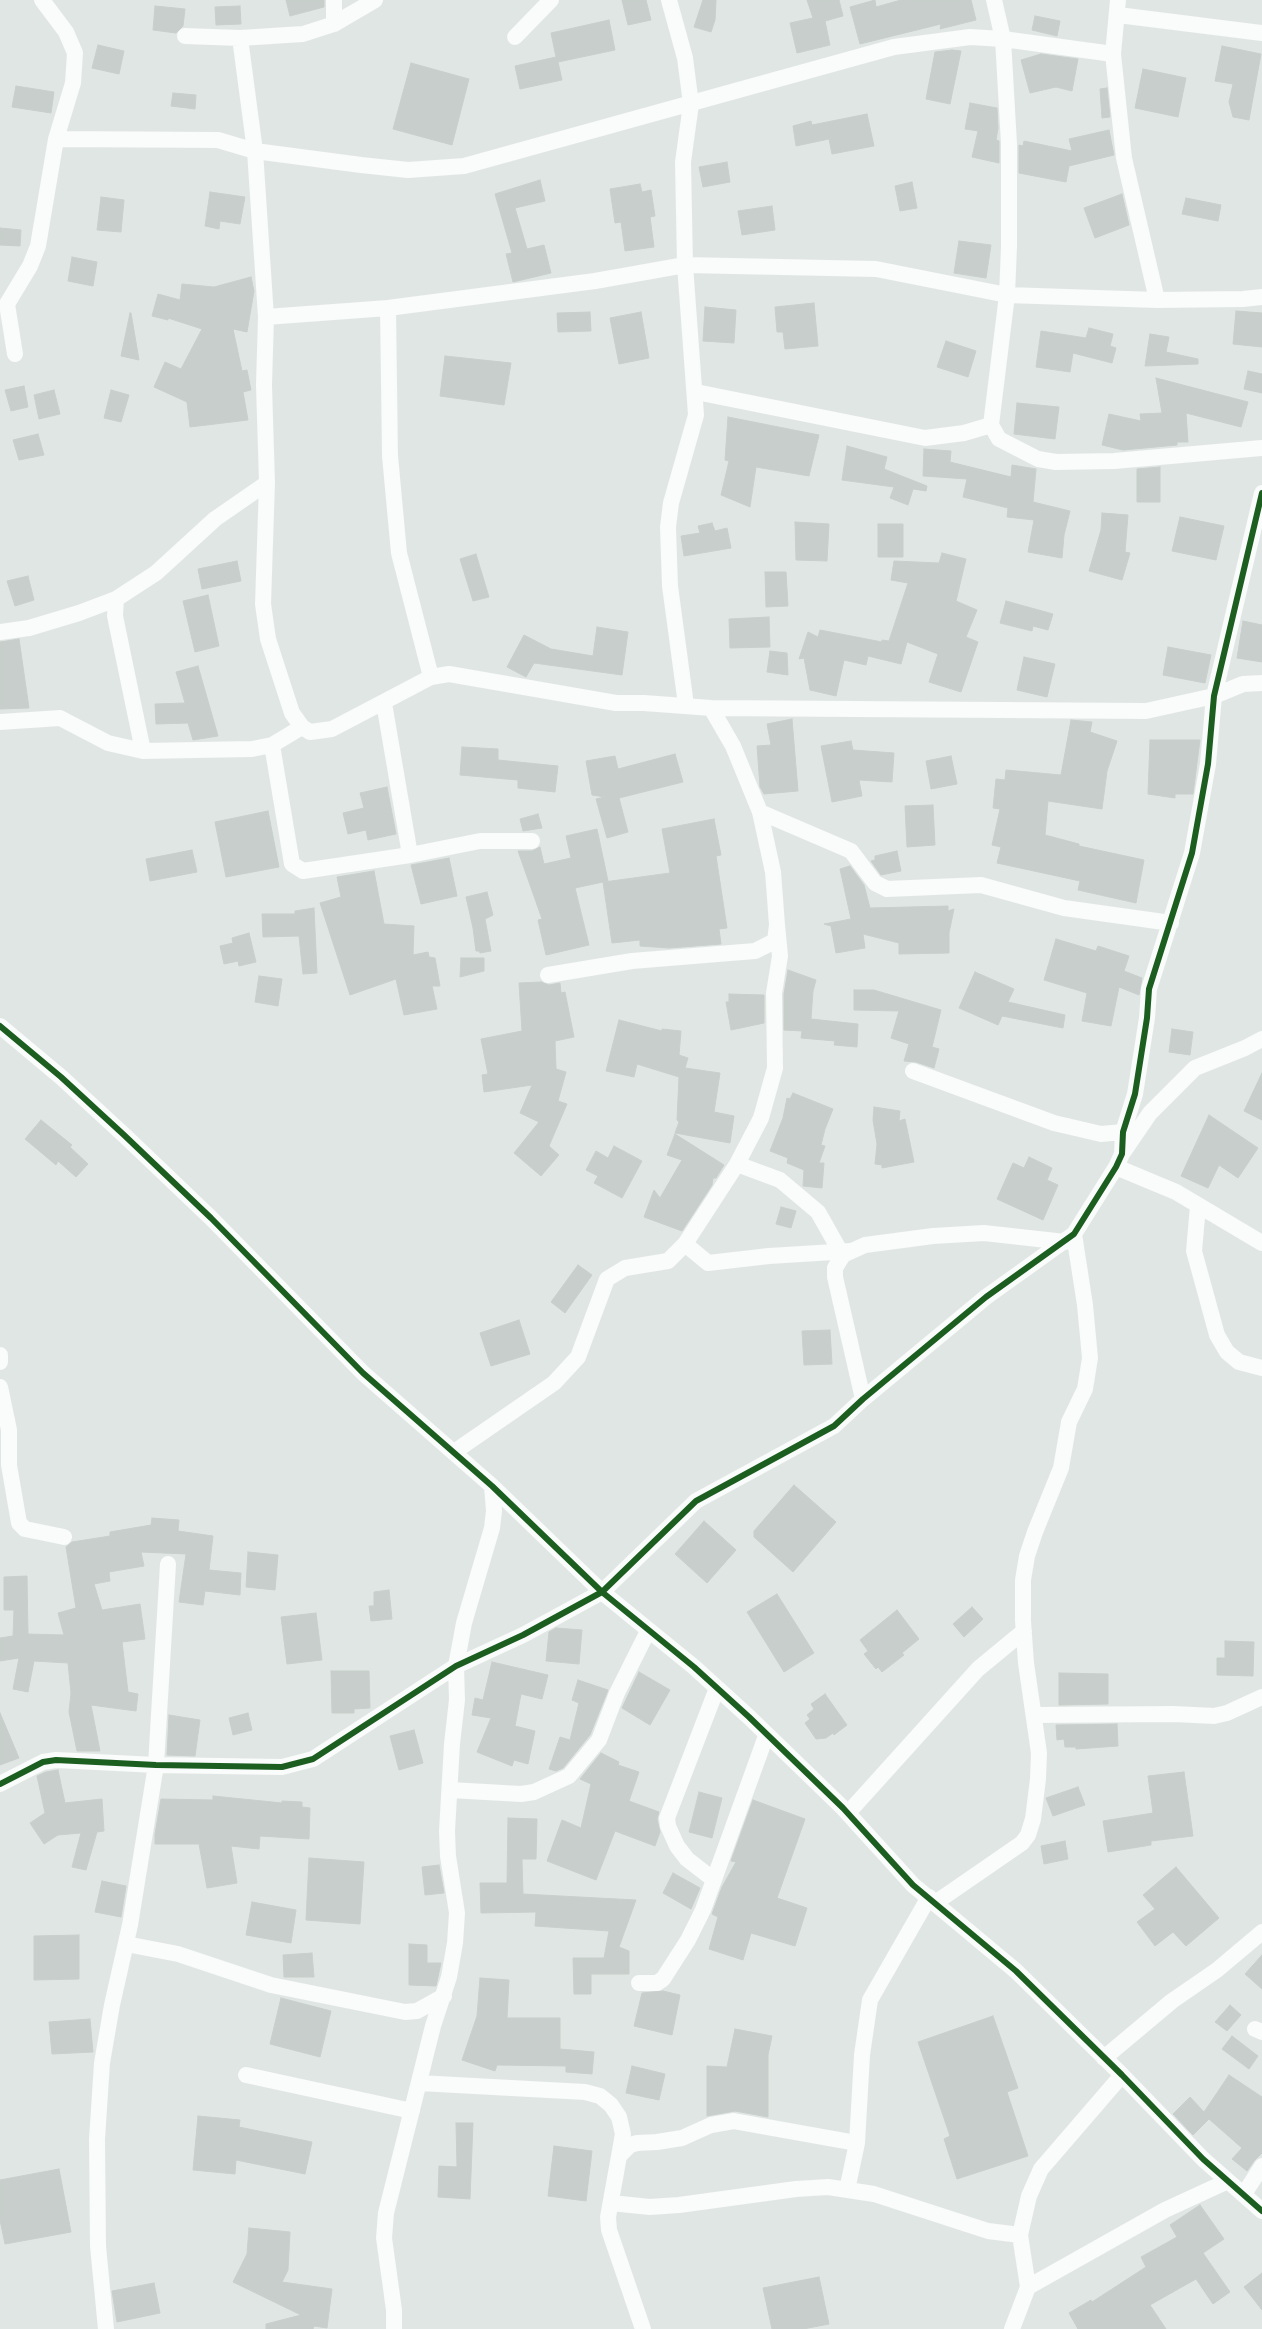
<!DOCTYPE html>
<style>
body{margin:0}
canvas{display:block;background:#e0e6e3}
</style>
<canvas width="1262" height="2329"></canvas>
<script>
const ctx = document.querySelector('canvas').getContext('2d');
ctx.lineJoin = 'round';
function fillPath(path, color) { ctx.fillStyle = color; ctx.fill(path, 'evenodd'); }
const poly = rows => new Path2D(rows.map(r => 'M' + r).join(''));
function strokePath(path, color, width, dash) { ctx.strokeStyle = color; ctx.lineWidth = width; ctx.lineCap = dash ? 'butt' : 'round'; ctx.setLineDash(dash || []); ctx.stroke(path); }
const building = poly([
 [286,0,324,0,324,7,290,16,286,0],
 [622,0,646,0,651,20,628,25,622,0],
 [703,0,716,0,715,20,711,32,694,27,703,0],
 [807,0,839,0,843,16,825,21,830,45,797,53,790,23,813,18,807,0],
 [875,0,876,7,901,0,971,0,976,20,940,29,941,24,860,44,850,7,875,0],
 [155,6,185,9,183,26,176,33,153,30,155,6],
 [240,6,241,24,216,25,215,7,240,6],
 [1035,16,1060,21,1057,36,1032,30,1035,16],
 [609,20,615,50,558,62,562,80,520,89,515,66,556,57,551,33,609,20],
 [98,45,124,51,119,74,92,68,98,45],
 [1222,46,1261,54,1249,120,1233,117,1229,102,1233,84,1215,81,1222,46],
 [952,50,961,51,950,104,926,99,935,52,952,50],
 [1041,54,1078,59,1072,91,1056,87,1030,93,1021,60,1041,54],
 [411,63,469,79,452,145,393,129,411,63],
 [1143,69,1186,78,1178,117,1135,108,1143,69],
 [16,86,54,92,51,113,12,107,16,86],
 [1107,88,1110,117,1102,118,1100,89,1107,88],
 [173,93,196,95,195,109,171,106,173,93],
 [970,103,997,108,998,128,996,140,999,141,999,163,972,157,978,131,965,129,970,103],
 [867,114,874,146,832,154,829,139,796,146,793,126,811,121,812,125,867,114],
 [1109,130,1114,155,1069,166,1066,182,1019,173,1019,145,1023,146,1024,141,1072,151,1069,139,1109,130],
 [727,162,730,182,703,187,699,167,727,162],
 [540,180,545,201,515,208,527,249,544,245,551,273,513,282,506,254,512,253,495,194,540,180],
 [912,182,917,208,900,211,895,186,912,182],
 [640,184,642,192,651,190,655,216,650,217,654,247,625,251,621,222,615,223,610,189,640,184],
 [210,192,245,197,240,224,220,221,219,229,205,226,210,192],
 [1122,194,1129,225,1095,238,1084,208,1122,194],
 [101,197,124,200,121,232,97,230,101,197],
 [1186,198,1221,205,1218,221,1182,214,1186,198],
 [772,206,775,230,742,235,738,211,772,206],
 [0,228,21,230,20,246,0,245,0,228],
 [959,241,991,245,986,278,954,273,959,241],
 [72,257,97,262,93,286,68,281,72,257],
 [251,277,254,291,247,332,233,329,242,371,247,370,251,390,243,392,248,420,190,427,187,402,154,387,165,362,181,369,202,329,168,318,168,320,152,316,158,294,180,300,182,284,214,287,251,277],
 [814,303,818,346,785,349,783,332,777,332,775,307,814,303],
 [705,307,736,310,734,343,703,341,705,307],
 [1236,311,1262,313,1262,347,1233,344,1236,311],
 [590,312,591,331,558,332,557,313,590,312],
 [641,312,649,358,619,364,610,318,641,312],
 [130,313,131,313,139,360,121,356,130,313],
 [1089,328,1113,334,1110,346,1116,348,1112,363,1073,353,1070,372,1036,367,1041,331,1086,338,1089,328],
 [1150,334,1169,337,1166,352,1198,359,1198,364,1145,366,1150,334],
 [946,341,976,351,968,377,937,367,946,341],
 [445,356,511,363,504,405,440,396,445,356],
 [1248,371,1262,374,1262,393,1244,389,1248,371],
 [1156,378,1248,402,1241,427,1186,413,1188,442,1177,442,1177,445,1123,450,1102,445,1109,414,1141,421,1140,414,1162,413,1156,378],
 [24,386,28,407,11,411,5,390,24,386],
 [54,390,60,414,39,419,34,395,54,390],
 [111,390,129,395,121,422,104,418,111,390],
 [1017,403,1059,407,1055,439,1014,434,1017,403],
 [728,417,819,435,809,476,756,467,750,507,721,495,729,461,725,460,728,417],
 [38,434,44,455,19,460,13,440,38,434],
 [847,446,887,457,884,469,927,486,926,491,913,489,908,505,890,498,894,487,842,480,847,446],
 [924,449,951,451,950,462,1011,477,1012,465,1036,469,1033,502,1070,511,1064,535,1062,558,1028,552,1034,520,1007,517,1008,508,963,497,967,479,923,476,924,449],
 [1160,467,1160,502,1137,502,1137,469,1160,467],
 [1102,513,1128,515,1125,552,1130,553,1122,580,1089,571,1101,530,1102,513],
 [1180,517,1224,526,1216,560,1172,551,1180,517],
 [795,522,829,524,827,561,796,560,795,522],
 [712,523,715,531,727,528,731,548,684,556,681,536,700,533,698,526,712,523],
 [878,524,903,524,903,557,878,557,878,524],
 [942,553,966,559,956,601,977,610,966,637,978,642,961,692,929,682,938,654,907,642,901,664,868,656,866,665,844,660,836,696,810,690,804,658,799,659,808,632,818,637,820,630,882,642,882,640,889,641,908,583,891,580,894,561,939,563,942,553],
 [476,554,489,597,473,601,460,559,476,554],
 [237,561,241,581,202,589,198,569,237,561],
 [765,572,786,572,788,606,766,607,765,572],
 [28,576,34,600,15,606,7,581,28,576],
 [208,595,219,646,195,652,183,601,208,595],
 [1006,601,1053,614,1048,630,1033,626,1032,631,1000,623,1006,601],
 [769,617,770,647,730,648,729,619,769,617],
 [1243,621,1262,625,1262,662,1237,658,1243,621],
 [597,627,628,632,622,675,534,663,526,677,507,667,524,635,551,649,593,656,597,627],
 [19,639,29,708,0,709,0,642,19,639],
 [1168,647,1211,655,1205,683,1163,675,1168,647],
 [770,651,787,653,788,675,767,672,770,651],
 [1024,657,1055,664,1047,697,1017,690,1024,657],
 [198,666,218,736,193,740,188,723,156,724,155,704,185,703,176,672,198,666],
 [792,719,798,791,764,794,760,787,757,746,771,745,767,724,792,719],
 [1071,720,1092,722,1090,732,1117,741,1107,771,1102,809,1048,801,1045,835,1079,844,1079,846,1144,860,1136,903,1078,890,1080,881,997,863,1001,847,992,845,1000,809,993,808,996,779,1005,780,1006,770,1061,775,1071,720],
 [1150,740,1200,740,1193,794,1175,794,1175,798,1148,794,1150,740],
 [851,741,853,750,894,753,892,782,859,780,862,796,832,802,821,746,851,741],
 [462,747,498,749,498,760,558,766,555,792,518,788,518,780,460,775,462,747],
 [675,754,683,782,619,798,628,832,607,838,596,799,605,797,592,795,586,761,615,756,618,769,675,754],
 [951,756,957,784,931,789,926,761,951,756],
 [387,787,396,834,368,840,366,830,348,834,343,813,364,808,360,793,387,787],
 [933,805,935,845,907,847,905,806,933,805],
 [268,811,279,867,226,877,215,822,268,811],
 [538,814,542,828,523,831,520,819,538,814],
 [714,819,721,855,716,856,727,928,719,929,721,944,669,948,640,946,640,940,612,943,603,882,575,888,589,945,546,955,538,920,542,919,518,851,532,851,540,847,544,864,571,858,566,836,597,829,608,881,604,882,670,873,662,829,714,819],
 [192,850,197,872,150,881,146,859,192,850],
 [897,851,901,871,881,875,871,861,875,860,875,856,897,851],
 [449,858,457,896,421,904,411,865,449,858],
 [850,866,864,885,870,908,948,906,948,911,954,909,949,933,949,953,899,954,899,943,863,934,865,948,836,953,831,926,824,924,851,919,840,869,850,866],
 [374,871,384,924,414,926,413,955,428,952,429,957,435,958,440,986,432,986,437,1009,404,1015,396,979,350,995,320,903,341,897,337,877,374,871],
 [487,892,493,915,485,919,491,951,480,953,479,951,476,951,473,928,466,897,487,892],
 [314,908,317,973,303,974,299,936,263,937,262,914,295,914,295,911,314,908],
 [249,933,256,962,239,966,238,961,224,964,220,946,233,943,232,938,249,933],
 [1056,939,1096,951,1098,946,1129,956,1124,971,1142,978,1139,995,1119,987,1111,1026,1082,1021,1087,993,1044,980,1056,939],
 [461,958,484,958,484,971,460,977,461,958],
 [788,970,816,980,813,991,811,1019,858,1024,857,1047,834,1045,835,1041,801,1038,802,1031,784,1030,784,994,788,970],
 [975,972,1014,989,1008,1002,1065,1015,1063,1028,1002,1016,998,1025,959,1008,975,972],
 [259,976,282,979,278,1006,255,1002,259,976],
 [541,982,549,985,560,983,561,993,565,992,574,1037,555,1041,556,1069,566,1072,558,1101,567,1104,549,1146,559,1155,541,1176,514,1153,539,1122,520,1113,532,1085,484,1092,482,1075,488,1074,481,1039,522,1031,519,983,541,982],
 [854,990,874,990,941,1010,932,1047,939,1049,934,1068,916,1062,904,1061,909,1044,891,1038,899,1011,854,1010,854,990],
 [729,994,764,995,764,1023,731,1030,726,1002,729,1002,729,994],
 [619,1020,662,1031,662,1029,681,1031,679,1055,688,1058,685,1068,720,1073,714,1112,734,1116,730,1143,675,1133,679,1122,677,1120,679,1077,637,1064,634,1077,606,1071,619,1020],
 [1172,1029,1193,1032,1190,1055,1169,1052,1172,1029],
 [1262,1073,1262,1120,1244,1111,1262,1073],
 [793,1093,833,1109,825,1129,821,1145,825,1146,819,1163,824,1163,822,1188,803,1186,804,1170,787,1163,788,1158,770,1151,783,1118,787,1098,790,1099,793,1093],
 [874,1107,900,1111,899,1121,905,1119,914,1162,882,1168,882,1165,875,1164,877,1144,873,1120,874,1107],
 [1209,1115,1258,1148,1238,1178,1219,1165,1208,1188,1181,1176,1209,1115],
 [41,1120,72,1145,70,1147,88,1164,76,1177,58,1161,56,1165,25,1139,41,1120],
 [675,1134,724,1165,716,1178,713,1178,712,1185,682,1231,644,1217,654,1190,660,1198,682,1160,667,1155,675,1134],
 [614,1146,642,1161,622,1198,594,1183,598,1176,586,1170,596,1151,608,1158,614,1146],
 [1029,1157,1052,1168,1047,1180,1058,1185,1043,1220,997,1199,1013,1163,1024,1168,1029,1157],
 [781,1207,796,1211,791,1228,776,1224,781,1207],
 [578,1265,592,1275,565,1313,551,1302,578,1265],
 [519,1320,530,1354,491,1366,480,1333,519,1320],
 [830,1330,832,1364,804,1365,802,1331,830,1330],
 [794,1485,836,1522,793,1572,754,1537,754,1531,794,1485],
 [152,1518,179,1520,178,1531,213,1536,209,1570,241,1573,240,1595,205,1591,203,1605,179,1602,186,1554,141,1552,144,1566,109,1572,110,1581,94,1584,102,1610,140,1604,145,1639,122,1642,128,1692,138,1694,136,1711,91,1705,100,1751,77,1751,69,1712,71,1693,68,1663,34,1661,28,1692,13,1689,19,1658,0,1661,0,1638,13,1636,14,1610,4,1610,4,1577,27,1576,28,1634,64,1635,58,1613,76,1608,66,1547,72,1542,110,1536,110,1532,151,1525,152,1518],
 [704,1521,736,1550,707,1583,675,1554,704,1521],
 [248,1552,278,1555,275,1590,246,1587,248,1552],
 [389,1590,392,1619,371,1621,369,1606,374,1606,374,1592,389,1590],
 [777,1594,814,1653,784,1672,747,1612,777,1594],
 [972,1607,983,1619,964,1637,953,1624,972,1607],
 [897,1610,919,1639,902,1653,904,1655,882,1672,878,1667,876,1669,864,1654,868,1651,860,1640,897,1610],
 [316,1613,322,1660,287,1664,281,1617,316,1613],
 [556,1628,582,1630,579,1664,546,1661,549,1632,556,1628],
 [1225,1641,1254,1642,1253,1676,1217,1675,1217,1658,1225,1658,1225,1641],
 [492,1662,548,1675,542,1699,521,1694,515,1726,535,1731,528,1764,514,1760,512,1766,477,1752,491,1718,472,1715,475,1698,483,1700,492,1662],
 [331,1671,369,1671,370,1708,354,1709,354,1713,332,1713,331,1671],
 [639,1672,670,1690,650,1725,622,1708,639,1672],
 [1059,1673,1108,1674,1108,1704,1059,1705,1059,1673],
 [578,1680,608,1690,590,1735,563,1768,556,1771,549,1769,560,1737,570,1740,579,1703,572,1700,578,1680],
 [825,1694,847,1725,834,1735,833,1733,826,1738,816,1739,805,1723,810,1719,807,1715,814,1709,811,1704,825,1694],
 [0,1713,19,1758,0,1765,0,1713],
 [248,1713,252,1730,233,1735,229,1718,248,1713],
 [169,1715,200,1720,195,1756,167,1755,169,1715],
 [1117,1724,1118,1746,1076,1749,1076,1747,1065,1747,1064,1739,1057,1740,1056,1725,1117,1724],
 [414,1730,423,1763,399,1770,390,1736,414,1730],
 [601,1753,619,1762,618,1765,639,1772,629,1801,659,1812,657,1819,660,1832,655,1846,615,1831,596,1880,547,1861,562,1820,581,1828,591,1784,580,1779,601,1753],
 [58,1770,65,1803,102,1799,104,1831,97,1832,86,1870,72,1867,81,1833,58,1835,44,1844,30,1823,45,1813,37,1776,46,1772,58,1770],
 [1184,1772,1193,1836,1151,1841,1151,1845,1108,1852,1103,1821,1153,1813,1148,1776,1184,1772],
 [1078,1787,1085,1805,1053,1816,1046,1798,1078,1787],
 [699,1792,722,1798,712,1838,689,1832,699,1792],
 [213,1796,282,1803,282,1801,302,1802,302,1807,310,1808,309,1839,260,1836,259,1849,231,1846,237,1883,207,1888,199,1844,155,1844,155,1834,161,1799,213,1800,213,1796],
 [753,1800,805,1819,777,1898,807,1908,795,1946,751,1933,743,1960,709,1949,718,1917,712,1914,722,1887,736,1862,731,1861,753,1800],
 [508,1818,537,1819,536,1859,522,1859,523,1894,636,1900,619,1947,629,1951,629,1974,591,1974,591,1994,574,1994,573,1958,604,1958,609,1931,535,1926,536,1912,481,1913,480,1883,507,1883,508,1818],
 [1065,1841,1068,1859,1044,1864,1041,1846,1065,1841],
 [309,1858,364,1862,360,1924,306,1920,309,1858],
 [439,1865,444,1893,425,1895,422,1867,439,1865],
 [1176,1867,1219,1918,1186,1946,1173,1932,1155,1946,1137,1922,1155,1909,1143,1895,1176,1867],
 [673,1873,700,1888,691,1909,663,1893,673,1873],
 [102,1881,126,1886,121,1917,95,1912,102,1881],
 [252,1902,296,1910,291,1943,246,1935,252,1902],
 [79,1935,79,1979,34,1980,34,1936,79,1935],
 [409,1944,427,1945,427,1963,441,1963,436,1986,409,1985,409,1944],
 [312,1953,314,1977,284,1977,283,1955,312,1953],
 [1262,1955,1262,1989,1245,1974,1262,1955],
 [480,1978,509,1980,507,2018,560,2018,560,2049,594,2052,592,2074,566,2072,566,2066,497,2065,495,2071,462,2060,477,2016,480,1978],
 [663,1991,680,1995,672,2035,634,2026,642,1993,663,1991],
 [281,1998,331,2011,320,2057,270,2044,281,1998],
 [1230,2005,1241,2015,1227,2031,1215,2022,1230,2005],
 [993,2016,1018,2088,1007,2092,1028,2156,957,2179,944,2139,950,2136,918,2042,993,2016],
 [90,2019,93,2052,52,2054,49,2022,90,2019],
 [735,2029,772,2036,768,2055,768,2117,735,2111,707,2116,707,2066,727,2067,735,2029],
 [1232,2036,1258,2056,1249,2069,1222,2049,1232,2036],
 [632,2066,665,2074,659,2100,626,2093,632,2066],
 [1229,2075,1262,2097,1262,2153,1254,2161,1247,2171,1232,2159,1242,2148,1209,2119,1193,2135,1173,2114,1190,2097,1204,2112,1229,2075],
 [198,2116,240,2120,239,2127,312,2142,305,2174,236,2160,235,2174,193,2170,198,2116],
 [456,2123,473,2123,470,2199,438,2197,439,2166,457,2167,456,2123],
 [554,2146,592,2151,586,2201,548,2196,554,2146],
 [59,2169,71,2232,5,2244,0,2220,0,2180,59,2169],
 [1200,2205,1224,2239,1203,2253,1230,2292,1213,2304,1196,2279,1150,2305,1166,2329,1078,2329,1069,2313,1091,2300,1092,2302,1146,2267,1141,2257,1177,2237,1170,2225,1200,2205],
 [249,2228,290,2232,288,2270,282,2282,332,2289,327,2328,314,2326,313,2329,266,2329,266,2324,301,2315,233,2282,247,2254,249,2228],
 [1262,2273,1262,2310,1244,2287,1262,2273],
 [819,2277,829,2324,803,2329,772,2329,763,2288,819,2277],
 [154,2283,160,2313,117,2322,112,2291,154,2283]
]);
fillPath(building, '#c7cecb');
strokePath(building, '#c8cfcc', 1);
strokePath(poly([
 [669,0,685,58,691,104,683,162,685,265,696,415,671,503,668,527,670,586,686,705],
 [994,0,1003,39,1009,144,1009,247,1007,295,991,425,999,439,1038,459,1056,462,1114,461,1262,448],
 [1118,0,1113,54,1124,158,1157,300],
 [1118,15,1262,33],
 [334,24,334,0],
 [185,36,240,38,303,34,334,24,375,0],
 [515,37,551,0],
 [240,38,255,151,266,317,264,385,267,483,263,604,268,639,292,713,302,727,310,732,332,729,431,677,449,674,616,703,644,703,711,708,1146,711,1214,696,1243,684,1262,683],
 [56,139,218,140,255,151,361,165,408,170,464,166,894,47,970,37,1003,39,1113,54],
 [388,308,390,456,399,553,431,677],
 [266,317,388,308,595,281,685,265,876,269,1007,295,1157,300,1243,299,1262,297],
 [15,354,7,304,30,266,38,246,56,139,73,83,75,53,66,32,42,0],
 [696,392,925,438,964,433,991,425],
 [0,632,29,628,79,613,116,599],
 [384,703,410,855],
 [0,722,60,718,108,743,143,751,252,749,272,745,302,727],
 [272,745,292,864,303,871,410,855,480,841,532,841],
 [143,751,115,616,116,599,156,573,215,519,267,483],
 [760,812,851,851,875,883,887,889,981,885,1064,908,1171,923],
 [548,975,632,961,755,951,775,941,777,925,773,872,760,812,733,746,711,708],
 [0,1026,61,1077,124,1135,211,1218,363,1373,492,1486,602,1592,694,1667,749,1717,843,1808,913,1885,1016,1971,1122,2075,1203,2159,1262,2211],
 [913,1071,1054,1123,1101,1134,1123,1132],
 [1122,1154,1150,1113,1195,1068,1245,1048,1262,1039],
 [737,1164,780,1180,818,1212,840,1251],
 [1116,1167,1176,1192,1262,1243],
 [1198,1206,1194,1251,1217,1335,1227,1352,1239,1362,1262,1368],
 [685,1244,708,1263,769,1256,850,1251],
 [0,1355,0,1362],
 [0,1387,9,1430,9,1465,19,1523,25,1529,64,1537],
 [863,1399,835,1277,835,1268,843,1255,865,1245,933,1236,984,1233,1065,1242],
 [454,1452,554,1383,578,1357,607,1279,625,1268,668,1261,685,1244,737,1164,761,1118,775,1068,774,993,780,956,777,925],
 [1035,1715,1174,1714,1214,1716,1227,1713,1262,1697],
 [0,1784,43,1762,56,1760,156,1765,282,1767,313,1759,456,1666,523,1635,602,1592,696,1501,834,1426,863,1399,986,1297,1074,1234,1116,1167,1122,1154,1123,1132,1135,1094,1147,1018,1149,989,1192,853,1208,764,1214,696,1262,493],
 [450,1790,521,1794,534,1792,569,1776,599,1740,617,1693,648,1631],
 [848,1813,978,1669,1024,1631],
 [714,1880,687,1859,677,1846,668,1826,667,1818,717,1688],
 [935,1903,1022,1843,1028,1835,1033,1819,1038,1779,1039,1753,1026,1663,1023,1621,1023,1580,1027,1556,1035,1532,1061,1468,1069,1422,1085,1389,1090,1358,1085,1305,1074,1234],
 [126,1944,178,1954,271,1985,405,2012,417,2011,444,1996],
 [639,1983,657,1983,663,1979,688,1940,703,1910,766,1736],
 [1255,2029,1262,2032],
 [1104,2058,1172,2001,1217,1970,1262,1932],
 [246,2075,412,2111],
 [419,2083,585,2092,600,2096,611,2105,619,2117,623,2134,608,2217,609,2230,643,2329],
 [620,2155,630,2145,637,2143,657,2142,682,2138,711,2125,734,2121,857,2143],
 [847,2190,857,2143,862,2055,870,2000,929,1897],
 [1244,2194,1262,2166],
 [611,2203,650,2207,679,2205,796,2189,828,2187,874,2194,988,2231,1020,2235],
 [1028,2287,1165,2210,1228,2181],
 [106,2329,98,2246,97,2139,102,2063,112,2005,130,1925,156,1765,168,1564],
 [394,2329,394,2310,384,2238,386,2213,433,2026,449,1977,455,1943,457,1913,448,1856,447,1831,452,1744,457,1700,456,1666,464,1623,492,1528,494,1511,492,1486],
 [1012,2329,1028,2287,1020,2235,1029,2196,1041,2169,1122,2075]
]), '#fafbfb', 16);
strokePath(poly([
 [0,1026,61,1077,124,1135,211,1218,363,1373,492,1486,602,1592,694,1667,749,1717,843,1808,913,1885,1016,1971,1122,2075,1203,2159,1262,2211],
 [0,1784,43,1762,56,1760,156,1765,282,1767,313,1759,456,1666,523,1635,602,1592,696,1501,834,1426,863,1399,986,1297,1074,1234,1116,1167,1122,1154,1123,1132,1135,1094,1147,1018,1149,989,1192,853,1208,764,1214,696,1262,493]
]), '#1b5e20', 6);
</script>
